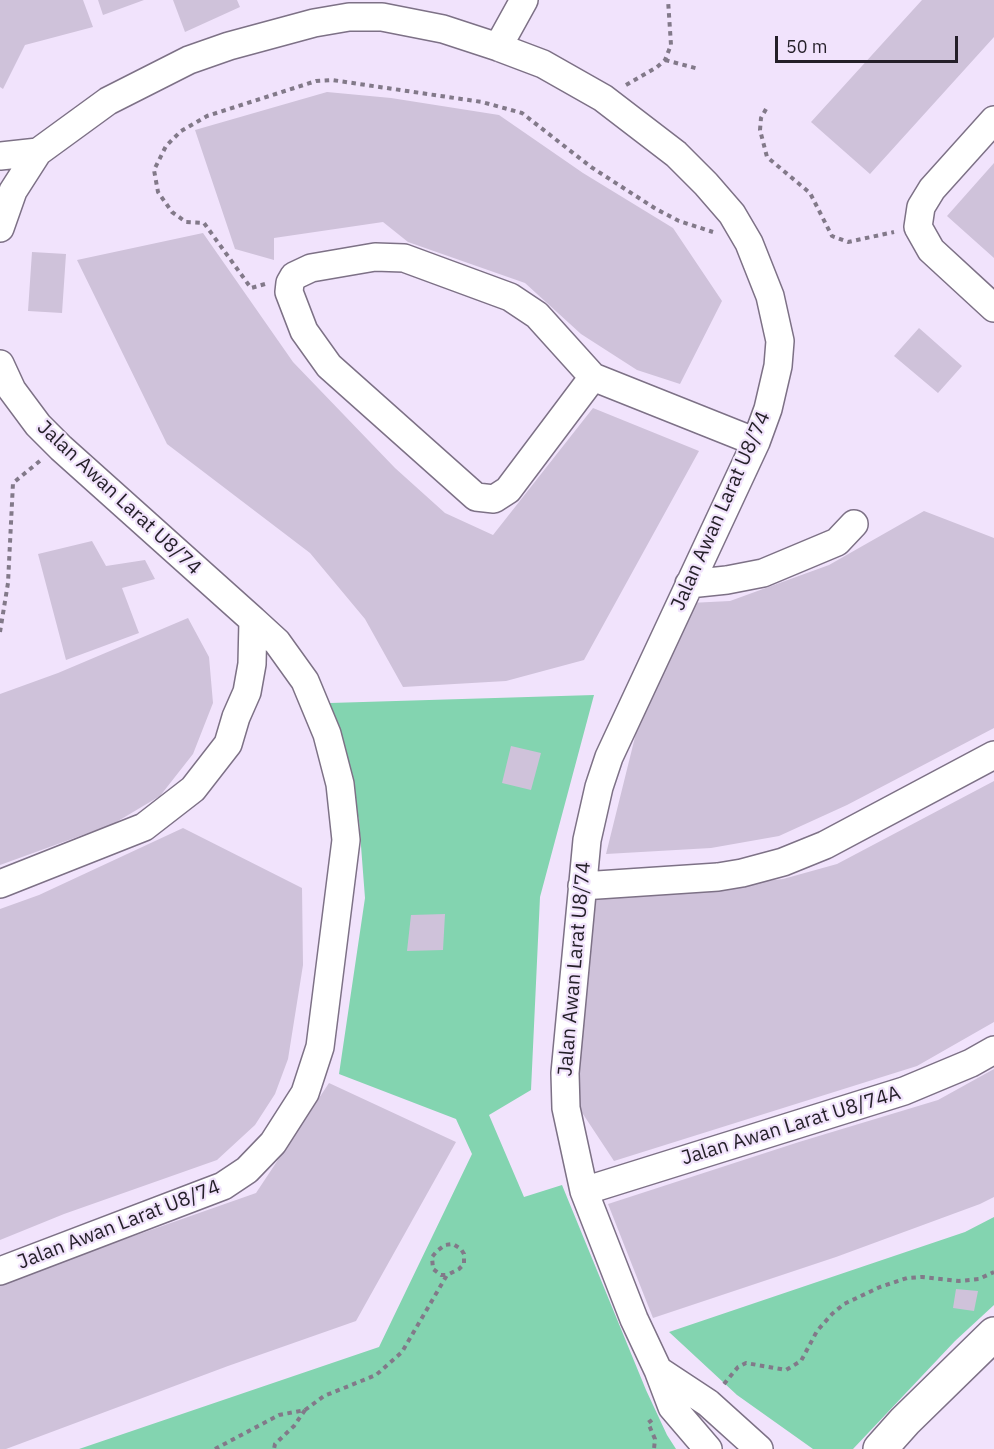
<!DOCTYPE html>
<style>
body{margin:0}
#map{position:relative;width:994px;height:1449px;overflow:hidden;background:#f1e3fc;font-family:"IBM Plex Sans",sans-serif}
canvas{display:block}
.scale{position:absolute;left:775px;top:36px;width:183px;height:27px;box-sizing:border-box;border:3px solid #241f28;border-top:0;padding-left:8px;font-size:18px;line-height:21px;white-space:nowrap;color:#241f28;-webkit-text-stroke:4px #f1e3fc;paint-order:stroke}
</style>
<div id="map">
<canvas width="994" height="1449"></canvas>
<div class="scale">50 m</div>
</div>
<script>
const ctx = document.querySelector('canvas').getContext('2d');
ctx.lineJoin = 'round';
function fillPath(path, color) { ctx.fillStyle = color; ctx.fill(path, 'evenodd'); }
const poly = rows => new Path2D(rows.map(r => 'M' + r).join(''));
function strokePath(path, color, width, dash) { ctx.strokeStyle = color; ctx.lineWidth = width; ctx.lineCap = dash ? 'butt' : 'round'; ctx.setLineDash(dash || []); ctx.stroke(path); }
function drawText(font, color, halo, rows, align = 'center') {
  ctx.font = font + ' "IBM Plex Sans",sans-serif'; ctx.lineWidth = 4.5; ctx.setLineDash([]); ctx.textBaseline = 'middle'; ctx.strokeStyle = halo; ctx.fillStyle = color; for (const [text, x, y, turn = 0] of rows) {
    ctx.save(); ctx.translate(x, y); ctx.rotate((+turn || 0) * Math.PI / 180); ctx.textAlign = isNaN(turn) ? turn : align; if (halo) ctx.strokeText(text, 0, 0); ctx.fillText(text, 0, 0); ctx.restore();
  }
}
fillPath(poly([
 [594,695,540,897,531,1090,489,1115,524,1197,562,1185,646,1390,667,1435,676,1449,79,1449,379,1347,472,1154,456,1119,339,1074,365,898,359,820,330,703],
 [994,1217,994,1305,955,1341,853,1449,813,1449,737,1395,669,1332,965,1232]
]), '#83d4b0');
fillPath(poly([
 [0,0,83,0,93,27,25,45,3,89,0,87],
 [98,0,144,0,103,15],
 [173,0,237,0,240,7,185,32],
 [922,0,994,0,994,37,870,174,811,122],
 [327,92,391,98,499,115,583,173,673,228,722,301,680,384,637,370,581,334,525,283,408,242,383,222,274,238,274,260,235,249,195,130],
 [994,163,994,258,947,216],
 [203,233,293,362,395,468,445,513,493,535,593,408,699,451,584,660,506,681,403,687,365,619,310,553,167,444,77,260],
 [32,252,66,254,62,313,28,311],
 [919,328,962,366,938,393,894,356],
 [924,511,994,538,994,728,847,805,779,836,711,848,606,854,636,733,690,603,730,601,829,565],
 [92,541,106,566,145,560,155,579,122,588,139,633,66,660,38,554],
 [188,618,209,657,213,703,193,754,160,796,113,824,0,865,0,694,58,673],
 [511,746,541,753,531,790,502,783],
 [994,781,994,1022,917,1066,614,1161,577,1105,575,1048,591,900,783,879,837,864],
 [183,828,302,888,303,965,288,1059,275,1094,255,1125,217,1160,64,1214,0,1240,0,909,39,895],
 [445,914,443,950,407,951,411,915],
 [994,1069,994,1197,980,1204,836,1257,653,1318,608,1204,799,1142,938,1100],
 [329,1083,456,1142,356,1321,228,1366,6,1449,0,1449,0,1283,256,1193],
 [956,1289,978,1291,974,1311,953,1308]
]), '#cfc2da');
const street = poly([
 [498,47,524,0],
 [994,120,932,189,921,207,918,227,931,250,994,308],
 [0,156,38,152],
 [0,228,13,191,38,152,108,101,189,60,229,46,314,23,349,17,382,17,443,29,498,47,543,64,603,98,676,154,706,184,732,214,749,243,770,296,780,341,778,366,768,409,756,442,609,757,599,787,587,840,565,1073,566,1108,584,1191,634,1319,658,1370,672,1407,708,1449],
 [0,364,12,390,38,425,61,448,253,620],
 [593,377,508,490,494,499,476,497,329,366,304,331,289,292,290,283,294,276,311,268,375,257,404,258,510,297,537,315,593,377,756,442],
 [689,584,727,580,763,573,837,542,854,524],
 [0,884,144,827,193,789,228,744,236,717,247,692,252,664,253,620,277,642,305,681,327,734,340,784,346,840,320,1047,305,1093,273,1143,247,1170,223,1186,0,1271],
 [582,886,718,877,742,873,783,862,825,845,994,755],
 [584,1191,904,1091,971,1063,994,1050],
 [658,1370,708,1403,759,1449]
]);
const secondary = poly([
 [880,1449,905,1421,994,1334]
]);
strokePath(street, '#7d7186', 30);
strokePath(secondary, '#7d7186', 36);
strokePath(poly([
 [665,60,699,69],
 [626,85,657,67,665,60,671,45,668,0],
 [766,109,761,118,760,130,767,157,810,193,832,236,848,242,894,232],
 [265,284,251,288,204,223,186,222,172,212,158,192,154,170,166,146,181,131,207,116,316,81,332,80,482,102,522,113,591,167,656,209,679,221,713,232],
 [0,632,8,583,13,483,41,460],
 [724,1384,738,1367,746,1363,786,1370,801,1361,817,1331,832,1314,844,1304,880,1287,907,1278,922,1277,959,1281,979,1279,994,1272],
 [305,1410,324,1396,376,1375,402,1352,447,1275,459,1269,464,1264,464,1254,461,1249,453,1244,445,1245,437,1251,432,1257,433,1269,441,1275,447,1275],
 [652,1420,648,1423,655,1439,654,1449],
 [215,1449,279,1415,305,1410,294,1426,275,1444,274,1449]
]), '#827989', 4, [4.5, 4.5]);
strokePath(street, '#fff', 27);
strokePath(secondary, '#fff', 33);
drawText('20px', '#241f28', '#f1e3fc', [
 ["Jalan Awan Larat U8/74",119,498,43],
 ["Jalan Awan Larat U8/74",721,511,-66],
 ["Jalan Awan Larat U8/74",575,969,-85],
 ["Jalan Awan Larat U8/74A",791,1126,-17],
 ["Jalan Awan Larat U8/74",119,1225,-21]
]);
</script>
